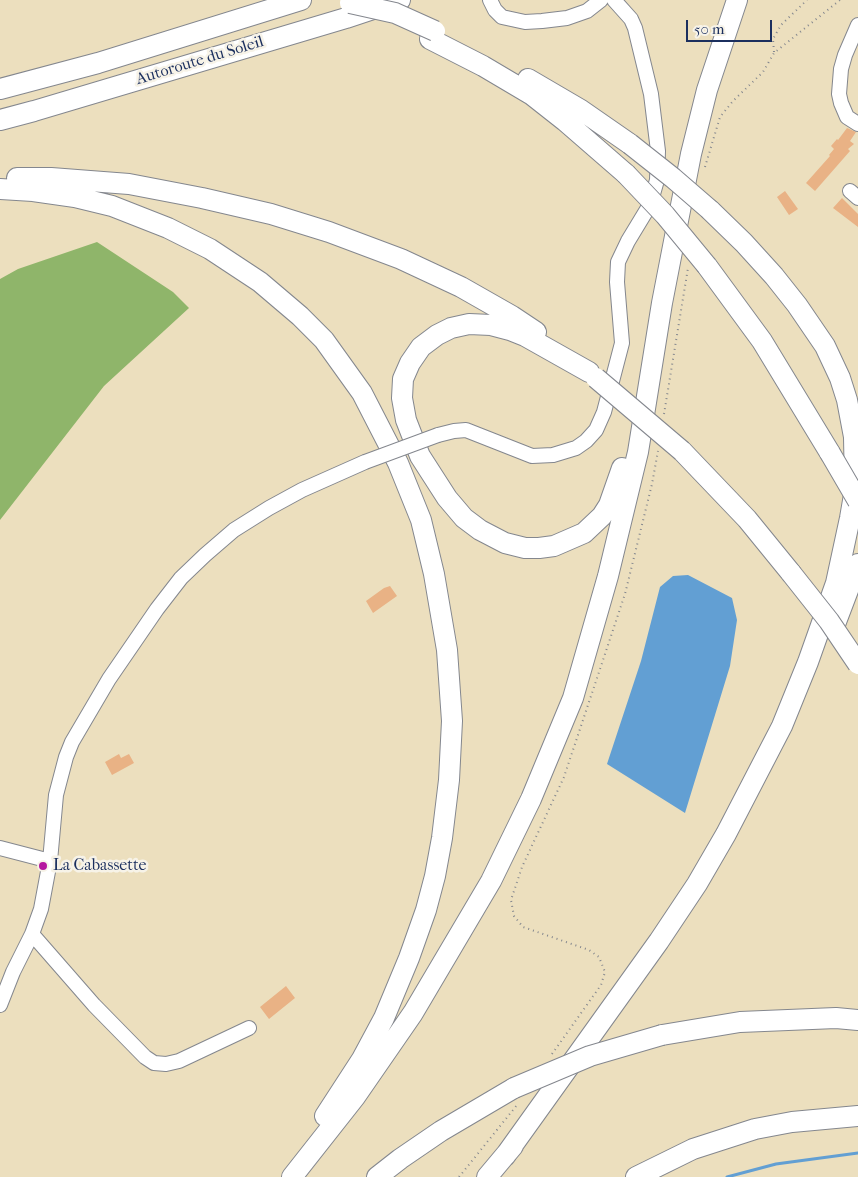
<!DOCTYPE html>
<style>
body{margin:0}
#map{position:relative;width:858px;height:1177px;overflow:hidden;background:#ecdfbe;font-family:"IM FELL French Canon",serif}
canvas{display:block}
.scale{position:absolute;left:686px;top:20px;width:86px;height:22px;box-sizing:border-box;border:2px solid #1b2f5e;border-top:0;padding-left:6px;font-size:15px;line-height:18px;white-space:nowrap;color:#1b2f5e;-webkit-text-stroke:4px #f7f3e8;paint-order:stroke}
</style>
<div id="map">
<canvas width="858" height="1177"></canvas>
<div class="scale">50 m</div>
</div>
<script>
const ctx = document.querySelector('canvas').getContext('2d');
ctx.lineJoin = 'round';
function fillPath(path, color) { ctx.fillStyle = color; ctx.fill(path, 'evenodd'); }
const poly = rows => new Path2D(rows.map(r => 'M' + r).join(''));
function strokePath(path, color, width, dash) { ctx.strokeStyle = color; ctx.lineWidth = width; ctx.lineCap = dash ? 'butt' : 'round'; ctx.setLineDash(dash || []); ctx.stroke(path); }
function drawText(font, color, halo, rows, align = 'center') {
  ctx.font = font + ' "IM FELL French Canon",serif'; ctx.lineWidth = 5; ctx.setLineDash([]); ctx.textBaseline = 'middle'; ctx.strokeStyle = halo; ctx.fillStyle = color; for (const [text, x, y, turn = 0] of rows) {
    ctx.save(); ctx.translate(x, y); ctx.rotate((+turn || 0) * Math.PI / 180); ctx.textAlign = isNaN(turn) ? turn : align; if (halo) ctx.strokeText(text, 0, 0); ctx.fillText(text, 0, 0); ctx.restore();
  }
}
fillPath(poly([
 [97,242,173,292,189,308,104,386,0,520,0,279,18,269]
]), '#8fb56a');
fillPath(poly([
 [688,575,732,598,737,620,730,666,685,813,607,764,641,661,660,587,673,576]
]), '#629fd3');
strokePath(poly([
 [727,1177,776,1164,858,1153]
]), '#629fd3', 3);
fillPath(poly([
 [847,128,856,132,850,141,854,144,848,149,850,151,815,191,806,183,830,156,829,155,834,149,831,146,837,139,838,140],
 [785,191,798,209,789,215,777,197],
 [842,198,858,214,858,227,833,208],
 [390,586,397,596,373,613,366,601,384,588],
 [119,754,121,758,129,754,134,763,112,775,105,762],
 [286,986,295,998,269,1019,260,1007]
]), '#e9b285');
const minor = poly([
 [490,0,495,10,502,17,525,22,542,21,567,18,587,11,601,0],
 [858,25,845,55,841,69,839,94,841,103,847,117,858,124],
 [850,191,858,198],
 [438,435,454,431,466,430,532,456,553,455,576,448,586,441,596,430,604,412,622,343,617,282,618,262,628,241,648,208,653,194,657,180,658,151,651,94,635,28,631,19,614,0],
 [0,848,50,861],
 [32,934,94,1005,145,1057,154,1063,166,1064,179,1061,249,1028],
 [0,1005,13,972,32,934,41,909,50,861,56,795,66,757,72,742,109,679,157,609,181,578,205,555,234,530,269,508,302,490,365,462]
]);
const highway = poly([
 [430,39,483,66,532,95,565,121,626,174],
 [528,79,581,110,630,144],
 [0,89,98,63,301,0],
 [0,120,34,111,346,18,400,0],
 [17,178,51,178,129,184,202,198,271,214,329,232,401,259,461,287,512,316,536,332],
 [0,189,33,191,75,197,112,206,168,228,210,249,260,282,300,316,324,340,362,393,398,463,421,520,434,574,447,650,452,721,449,780,442,838,435,876,426,910,409,958,384,1018,362,1059,325,1116],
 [707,266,762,341,830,453],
 [589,372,525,336,510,330,491,325,469,324,451,328,437,335,421,347,410,363,403,379,402,398,406,420,420,456,447,498,464,518,480,530,505,543,525,548,539,548,554,546,584,533,602,516,609,505,622,468],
 [682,451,747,519,791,573],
 [834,627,858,564],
 [662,1035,740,1022,836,1018,858,1020],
 [505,1156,659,941,697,884,726,834,782,726,808,662,836,583,850,518,855,489,854,437,847,400,840,378,825,346,797,305,774,276,744,243,710,210],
 [292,1177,355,1097,413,1013,491,881,531,799,573,698,608,576,638,452,662,303,691,154,707,90,737,0],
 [377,1177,400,1159,441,1131,514,1088],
 [487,1177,513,1146],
 [636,1177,693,1149,755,1129,792,1122,858,1116]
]);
strokePath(minor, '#84878e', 16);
strokePath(highway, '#84878e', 22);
strokePath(poly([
 [774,52,773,39,781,25,807,0],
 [705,167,720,117,733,101,763,72,774,53,840,0],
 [664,414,688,268],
 [552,1054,601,985,605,972,599,957,589,950,523,927,514,916,511,900,522,867,564,777,625,594,652,484,658,451],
 [459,1177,517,1105]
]), '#84878e', 2, [1, 4]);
strokePath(minor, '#fff', 14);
strokePath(highway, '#fff', 20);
const minorBridge = poly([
 [365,462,438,435]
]);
const highwayBridge = poly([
 [350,3,395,13,435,31],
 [630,144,673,178,710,210],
 [626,174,665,215,707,266],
 [596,378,682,451],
 [830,453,858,501],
 [791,573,829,621,858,664],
 [514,1088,590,1056,662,1035]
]);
strokePath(minorBridge, '#84878e', 16, []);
strokePath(highwayBridge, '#84878e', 22, []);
strokePath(minorBridge, '#fff', 14);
strokePath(highwayBridge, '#fff', 20);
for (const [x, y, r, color] of [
 [43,866,5,"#b5179e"]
]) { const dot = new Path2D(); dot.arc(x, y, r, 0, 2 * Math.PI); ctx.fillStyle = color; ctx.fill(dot); strokePath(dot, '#f7f3e8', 2); }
drawText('16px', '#1b2f5e', '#f7f3e8', [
 ["Autoroute du Soleil",200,61,-17]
]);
drawText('16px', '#1b2f5e', '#f7f3e8', [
 ["La Cabassette",53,866]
], 'left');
</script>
